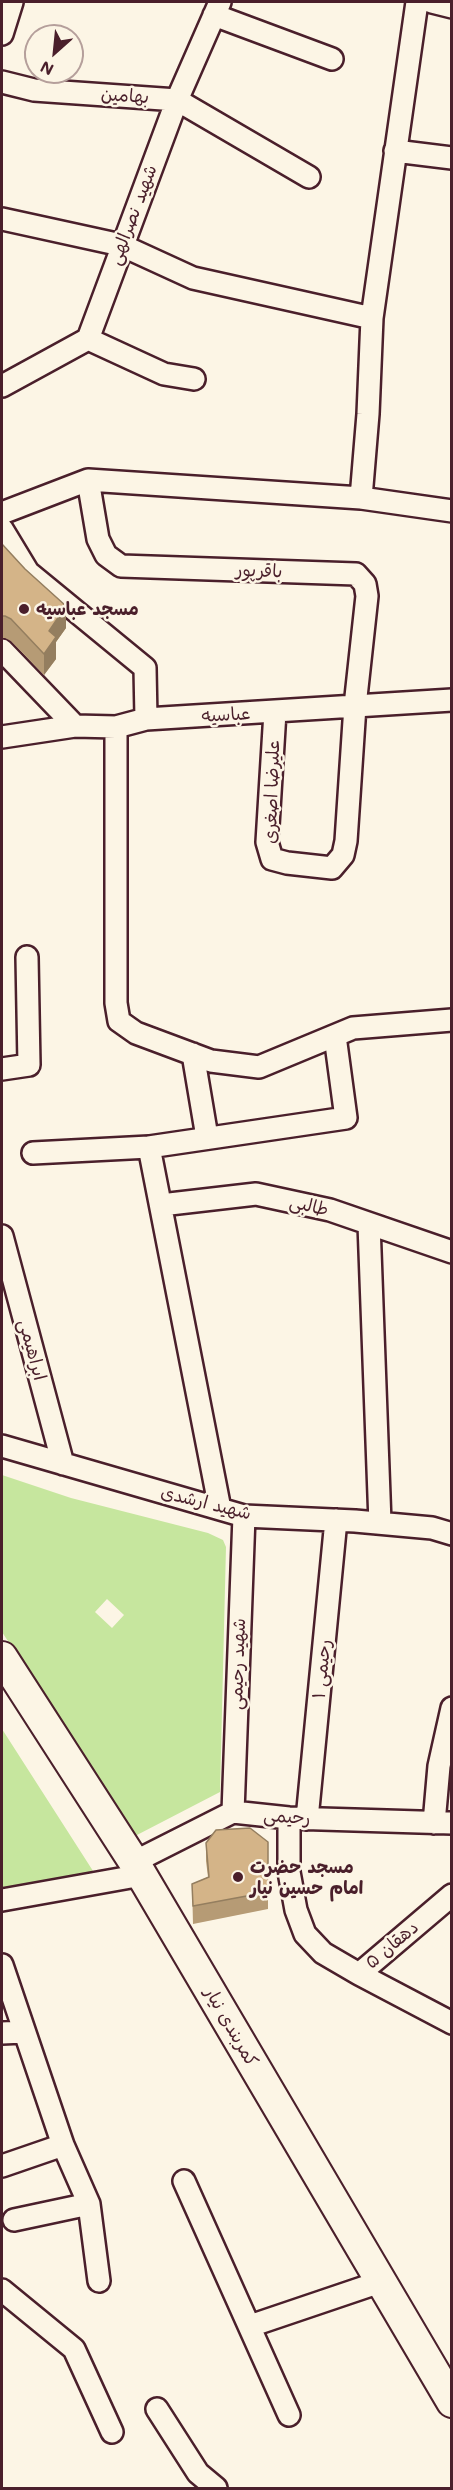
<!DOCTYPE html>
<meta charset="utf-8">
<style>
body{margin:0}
#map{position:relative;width:453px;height:2490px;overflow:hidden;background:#fcf5e5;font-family:Mali,sans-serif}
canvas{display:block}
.frame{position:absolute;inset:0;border:3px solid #4a1f2b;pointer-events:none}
.north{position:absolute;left:24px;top:24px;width:60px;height:60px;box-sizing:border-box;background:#fcf5e5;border:2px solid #b59f9b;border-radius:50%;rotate:207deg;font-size:16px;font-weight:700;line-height:24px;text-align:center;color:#4a1f2b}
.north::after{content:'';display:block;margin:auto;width:21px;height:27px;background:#4a1f2b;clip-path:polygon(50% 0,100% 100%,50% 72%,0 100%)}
</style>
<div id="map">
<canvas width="453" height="2490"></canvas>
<div class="frame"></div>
<div class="north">N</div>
</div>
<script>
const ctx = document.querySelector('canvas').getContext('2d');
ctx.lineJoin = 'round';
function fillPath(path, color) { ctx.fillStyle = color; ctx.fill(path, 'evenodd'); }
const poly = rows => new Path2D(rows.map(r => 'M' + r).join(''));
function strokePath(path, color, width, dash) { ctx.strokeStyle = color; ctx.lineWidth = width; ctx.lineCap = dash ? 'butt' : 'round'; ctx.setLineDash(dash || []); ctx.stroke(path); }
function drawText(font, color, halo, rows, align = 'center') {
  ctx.font = font + ' Mali,"Playpen Sans Arabic",sans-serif'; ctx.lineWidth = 5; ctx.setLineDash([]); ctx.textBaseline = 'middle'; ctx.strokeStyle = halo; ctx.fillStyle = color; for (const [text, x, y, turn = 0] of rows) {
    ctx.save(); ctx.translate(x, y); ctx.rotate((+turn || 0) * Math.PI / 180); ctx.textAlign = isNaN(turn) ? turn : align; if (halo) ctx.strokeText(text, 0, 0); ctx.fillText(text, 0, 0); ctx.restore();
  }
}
fillPath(poly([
 [2,1475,71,1498,208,1533,223,1540,226,1547,220,1792,135,1836,2,1632],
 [107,1599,124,1615,112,1628,95,1612],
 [2,1729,102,1885,2,1894]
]), '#c6e69e');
const minor = poly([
 [432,2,452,7],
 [214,15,332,59],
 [2,34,12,2],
 [2,82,34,90,177,100,309,177],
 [395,151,452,158],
 [2,219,121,245,193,278,372,318],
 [88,339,164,374,194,379],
 [2,386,88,339,177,100,220,2],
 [88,480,98,539,106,555,121,566,356,574,365,584,367,596,355,706,346,841,343,855,332,868,287,863,272,859,267,842,275,712],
 [361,498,368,414,372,318,417,2],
 [2,513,88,480,361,498,452,511],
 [2,529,28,572,145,668,146,719],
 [2,650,75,726],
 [116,727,116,1003,119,1021,136,1033,211,1061,259,1067,353,1028,452,1020],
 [2,737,75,726,116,727,146,719,452,700],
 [193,1054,207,1137],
 [2,1069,29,1065,27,957],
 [149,1147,346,1118,335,1036],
 [33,1153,149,1147,220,1509],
 [161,1205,256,1194,330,1210,452,1252],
 [369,1224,380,1523],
 [2,1236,63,1464],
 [2,1446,244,1516,355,1521,432,1528,452,1534],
 [233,1812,244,1516],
 [289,1818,289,1872,296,1910,305,1934,323,1953,359,1974],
 [307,1819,336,1520],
 [434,1823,439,1766,452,1708],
 [134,1862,233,1812,289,1818,452,1823],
 [452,1895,359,1974,452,2023],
 [2,1900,142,1875],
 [2,1965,63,2145,89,2204,99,2281],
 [2,2033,24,2032],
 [2,2166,63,2145],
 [184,2181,289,2415],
 [14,2220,89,2204],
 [2,2290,74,2349,112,2432],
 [250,2326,380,2282],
 [157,2409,198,2473,216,2488]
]);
const secondary = poly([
 [2,1657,134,1862,452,2402]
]);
strokePath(minor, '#4a1f2b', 26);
strokePath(secondary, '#4a1f2b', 34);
strokePath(minor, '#fcf5e5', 21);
strokePath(secondary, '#fcf5e5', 30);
fillPath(poly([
 [2,544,66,628,56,642,56,659,44,675,11,641,5,638,2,638],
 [268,1842,268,1909,193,1924,192,1884,208,1877,206,1861,206,1843]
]), '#b69b75');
fillPath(poly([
 [66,606,66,628,56,642,56,659,44,675,44,654,49,631]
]), '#947e5f');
const building = poly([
 [2,544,25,569,66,606,49,631,56,637,44,654,11,619,5,616,2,616,2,544],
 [250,1828,268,1842,268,1892,193,1906,192,1884,209,1877,206,1843,216,1830,250,1828]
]);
fillPath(building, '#d4b488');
strokePath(building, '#947e5f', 1.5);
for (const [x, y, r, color] of [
 [24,609,6,"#4a1f2b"],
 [238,1877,6,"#4a1f2b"]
]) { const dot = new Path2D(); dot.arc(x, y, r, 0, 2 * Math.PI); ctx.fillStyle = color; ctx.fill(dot); strokePath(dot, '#fcf5e5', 2); }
drawText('18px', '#4a1f2b', '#fcf5e5', [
 ["بهامین",125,96,4],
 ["شهید نصرالهی",133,215,-69],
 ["باقرپور",259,571,2],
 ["عباسیه",226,715,-3],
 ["علیرضا اصغری",272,792,-88],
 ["طالبی",309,1206,13],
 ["ابراهیمی",32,1350,75],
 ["شهید ارشدی",206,1503,14],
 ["شهید رحیمی",238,1664,-88],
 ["رحیمی ۱",322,1669,-84],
 ["رحیمی",287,1817,4],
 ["دهقان ۵",392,1945,-40],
 ["کمربندی نیار",231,2027,60]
]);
drawText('bold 18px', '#4a1f2b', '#fcf5e5', [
 ["مسجد عباسیه",36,609],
 ["مسجد حضرت",250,1867],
 ["امام حسین نیار",250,1888]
], 'left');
</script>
